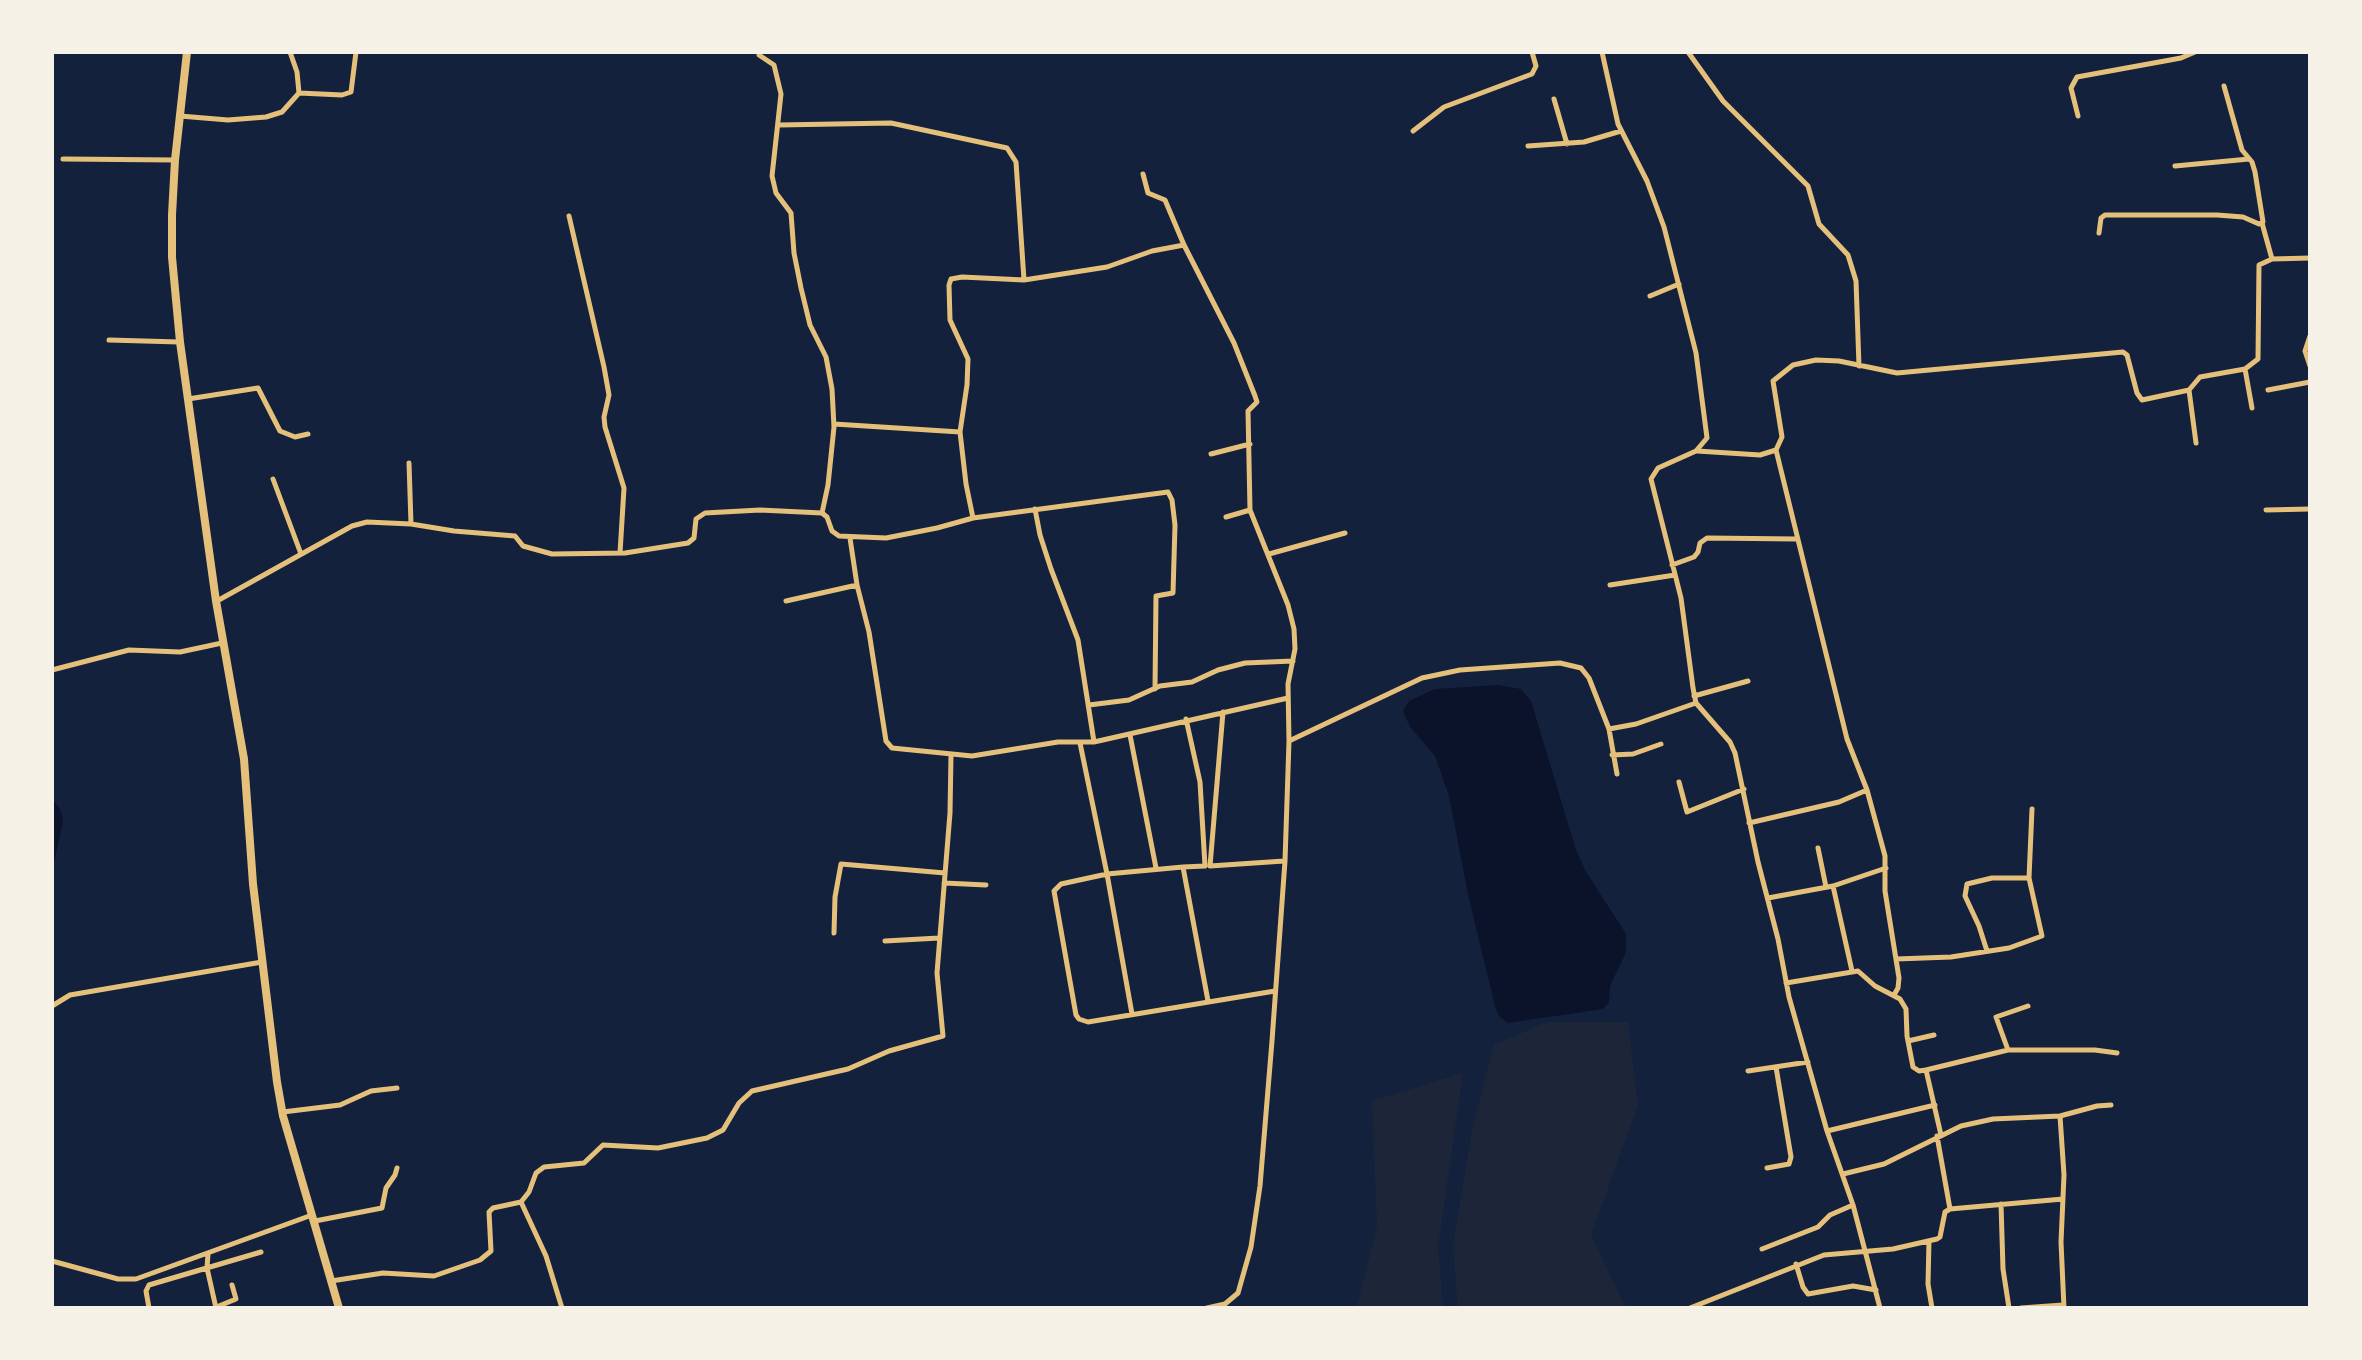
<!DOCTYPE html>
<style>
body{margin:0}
#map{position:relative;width:2362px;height:1360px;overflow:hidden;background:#14213d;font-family:"Times New Roman",serif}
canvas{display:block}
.frame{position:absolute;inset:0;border:54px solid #f6f1e7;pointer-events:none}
</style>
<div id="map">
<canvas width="2362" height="1360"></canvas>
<div class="frame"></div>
</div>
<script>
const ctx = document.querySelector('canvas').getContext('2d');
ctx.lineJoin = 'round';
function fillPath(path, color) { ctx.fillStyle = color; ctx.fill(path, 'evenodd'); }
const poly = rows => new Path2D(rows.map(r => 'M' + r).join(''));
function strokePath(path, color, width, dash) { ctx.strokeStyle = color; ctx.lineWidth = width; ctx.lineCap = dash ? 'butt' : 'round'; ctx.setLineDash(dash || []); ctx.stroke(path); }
fillPath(poly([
 [1547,1022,1628,1022,1638,1105,1591,1235,1626,1308,1458,1308,1453,1246,1473,1125,1494,1045],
 [1463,1073,1438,1246,1443,1308,1357,1308,1377,1226,1372,1101]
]), '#1d2539');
fillPath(poly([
 [1498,685,1521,689,1531,701,1576,850,1585,870,1626,934,1626,952,1610,986,1609,1002,1603,1009,1508,1023,1499,1016,1496,1010,1469,899,1449,796,1435,756,1410,727,1403,711,1409,701,1435,689],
 [52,798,61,811,63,821,52,872]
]), '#0b132b');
strokePath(poly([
 [759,52,759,55,774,65,781,94,772,176,776,193,791,213,794,253,801,288,810,325,826,357,832,389,834,427,828,485,822,513],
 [1602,52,1618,124,1647,181,1664,227,1696,353,1707,438,1696,451,1658,468,1651,479,1681,598,1693,688,1696,703,1730,742,1735,753,1758,862,1778,939,1789,997,1827,1131,1853,1205,1880,1308],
 [1688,52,1723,101,1808,186,1819,224,1848,255,1856,281,1859,366],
 [299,93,342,95,351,92,356,52],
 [1554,99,1567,144],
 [180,116,228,120,266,117,282,112,299,93,297,72,290,52],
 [2078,116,2071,88,2077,77,2181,58,2195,52],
 [779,125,891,123,1007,148,1016,162,1024,280,1107,267,1152,251,1184,245,1234,343,1255,396,1257,402,1248,411,1250,510],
 [1413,131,1444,107,1532,74,1536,66,1532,52],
 [1528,146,1584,142,1621,131],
 [63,159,175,160],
 [2175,166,2249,159],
 [1143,174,1148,193,1165,200,1184,245],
 [569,216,604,367,609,395,604,417,605,427,624,488,620,553],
 [2262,223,2272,259],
 [2099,233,2101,218,2105,215,2217,215,2243,217,2259,224,2263,222,2255,172,2252,162,2242,150,2224,86],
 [1650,296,1679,284],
 [2310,336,2305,351,2310,366],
 [109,340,179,342],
 [2245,369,2252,408],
 [2189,390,2200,377,2245,369,2258,359,2259,265,2272,259,2310,258],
 [2268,390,2310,382],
 [188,399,258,388,280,431,295,437,308,434],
 [834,424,960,432],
 [1776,450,1847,739,1867,790,1885,856,1885,891,1899,978,1898,988,1894,995],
 [1697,451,1760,455,1776,450,1782,437,1773,381,1793,365,1816,360,1839,361,1897,373,2123,352,2127,355,2137,393,2142,400,2189,390,2196,443],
 [1211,454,1250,444],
 [409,463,411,524],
 [273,479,301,554],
 [1035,509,1040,535,1051,569,1078,640,1094,742],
 [2266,510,2310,509],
 [1226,517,1250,510,1288,605,1294,629,1295,649,1288,684,1289,741,1422,678,1460,670,1560,663,1581,668,1589,678,1609,729,1617,774],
 [973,518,966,484,960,432,967,385,968,359,950,320,949,285,951,279,962,277,1024,280],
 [850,538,857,585,869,632,886,741,892,748,972,756,1058,742,1094,742,1288,698],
 [1269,554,1345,533],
 [1672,565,1694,557,1698,552,1700,543,1707,538,1796,539],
 [1610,585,1675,575],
 [217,601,352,526,367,522,411,524,454,531,515,536,523,546,552,554,625,553,688,543,694,538,696,519,705,513,760,510,822,513,827,517,832,531,839,536,886,538,937,528,973,518,1168,492,1172,500,1175,525,1173,593,1156,596,1155,689],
 [786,601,857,585],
 [52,670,129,650,180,652,222,643],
 [1694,696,1748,681],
 [1089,705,1129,700,1160,686,1192,682,1218,670,1245,663,1293,661],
 [1186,719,1200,782,1205,866,1183,867,1208,1001],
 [1609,729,1636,724,1696,703],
 [1130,735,1156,868],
 [1080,743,1107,874,1061,884,1054,891,1076,1015,1079,1019,1088,1022,1275,991],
 [1612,755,1633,754,1661,744],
 [1679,782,1687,812,1744,789],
 [1749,823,1839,802,1867,790],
 [1818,848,1826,887],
 [1210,866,1223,712],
 [1210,866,1284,861],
 [944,883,986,885],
 [1833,886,1852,971],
 [1768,898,1833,886,1886,868],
 [834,933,835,897,841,864,945,873],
 [885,941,939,938],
 [1987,951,1979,926,1965,896,1967,884,1992,878,2029,878],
 [1896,959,1951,957,2009,948,2042,936,2029,878,2032,809],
 [1786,983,1858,971,1875,986,1900,999,1906,1009,1907,1036,1913,1067,1919,1071,1926,1070,1941,1135],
 [52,1006,70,995,262,962],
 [1132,1014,1107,874,1183,867],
 [1908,1041,1934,1035],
 [2008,1050,1996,1017,2028,1006],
 [1926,1070,2008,1050,2095,1050,2117,1053],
 [1748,1071,1808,1062],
 [283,1112,340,1105,371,1091,397,1088],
 [2060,1116,2064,1175,2061,1242,2064,1308],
 [1827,1131,1935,1105],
 [1937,1136,1950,1209],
 [1767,1168,1789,1164,1791,1157,1776,1067],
 [1843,1174,1884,1164,1961,1126,1993,1119,2060,1116,2097,1106,2111,1105],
 [521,1202,546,1256,562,1308],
 [2001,1204,2003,1269,2009,1308],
 [315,1221,382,1208,386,1188,395,1175,397,1168],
 [1929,1241,1928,1284,1932,1308],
 [1762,1249,1818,1227,1830,1215,1853,1205],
 [208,1254,207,1268,216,1308],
 [52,1261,118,1279,136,1279,312,1215],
 [1796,1264,1803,1287,1808,1294,1853,1286,1876,1290],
 [331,1281,383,1273,434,1276,480,1260,491,1251,489,1212,493,1208,521,1202,529,1192,536,1173,544,1167,584,1163,603,1145,658,1148,707,1138,723,1130,739,1103,752,1091,848,1069,889,1051,943,1036,937,973,950,813,951,755],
 [149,1308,146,1291,149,1285,261,1252],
 [214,1308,236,1299,232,1285],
 [1207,1308,1225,1304,1238,1293,1251,1247,1260,1186,1272,1041,1285,861,1289,741],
 [1690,1308,1824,1255,1893,1249,1937,1239,1940,1237,1945,1212,1950,1209,2063,1199],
 [2021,1308,2063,1305]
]), '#e5c07b', 5);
strokePath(poly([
 [187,52,175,160,172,215,172,257,180,342,216,601,244,759,253,884,277,1082,283,1116,339,1308]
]), '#e5c07b', 8);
</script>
